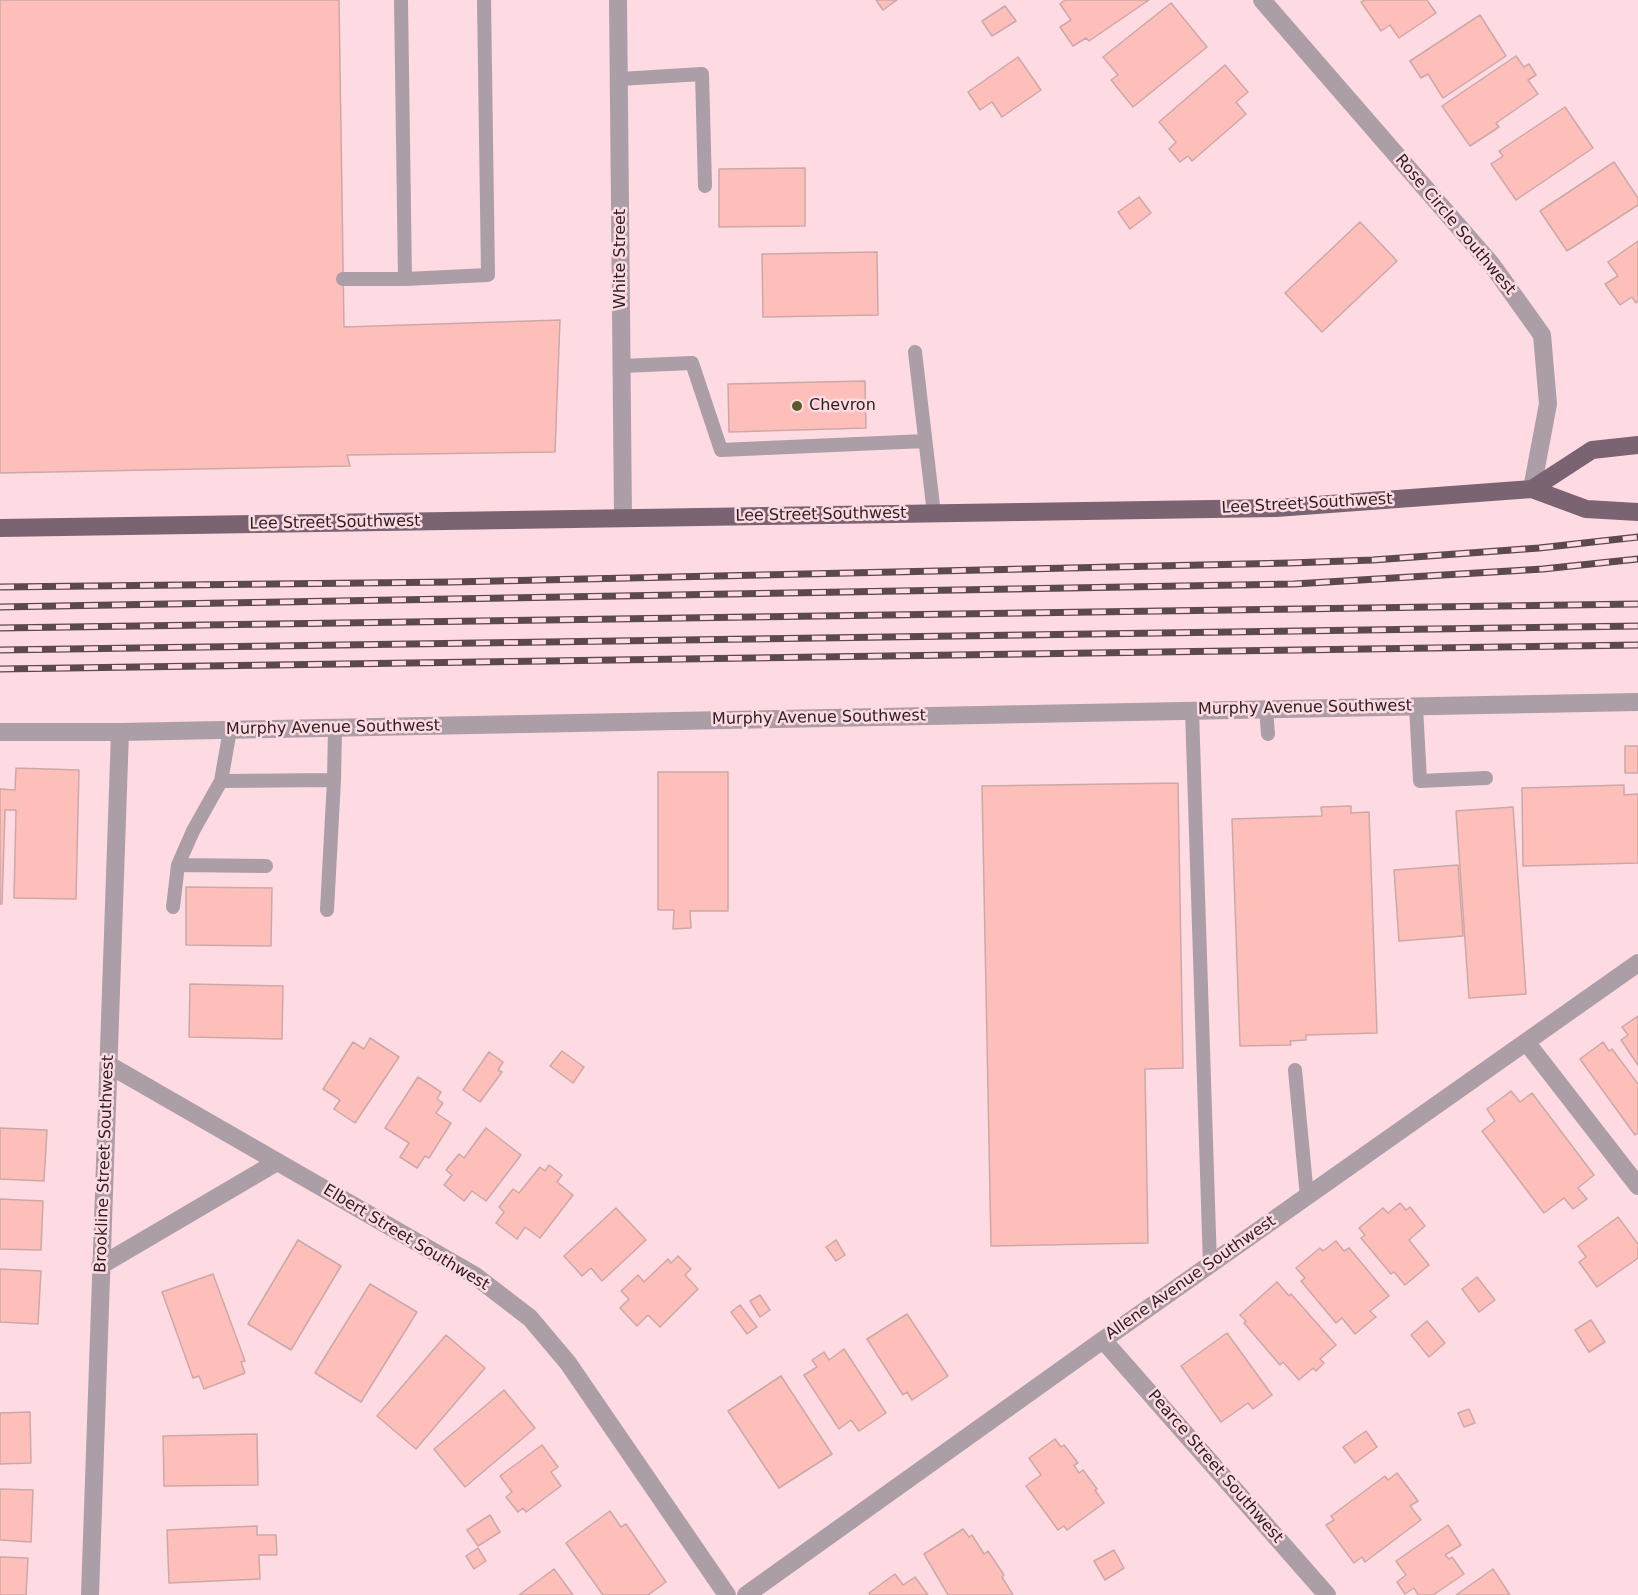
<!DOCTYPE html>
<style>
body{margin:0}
canvas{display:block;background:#fedae2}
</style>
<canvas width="1638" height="1595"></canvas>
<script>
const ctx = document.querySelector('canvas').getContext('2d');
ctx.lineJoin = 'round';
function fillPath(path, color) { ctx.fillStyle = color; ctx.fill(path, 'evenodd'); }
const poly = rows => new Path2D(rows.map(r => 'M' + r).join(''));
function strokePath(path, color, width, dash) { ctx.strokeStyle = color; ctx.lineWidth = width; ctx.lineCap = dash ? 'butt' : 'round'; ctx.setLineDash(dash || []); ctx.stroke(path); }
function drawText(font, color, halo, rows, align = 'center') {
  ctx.font = font + ' "DejaVu Sans",sans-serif'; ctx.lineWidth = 5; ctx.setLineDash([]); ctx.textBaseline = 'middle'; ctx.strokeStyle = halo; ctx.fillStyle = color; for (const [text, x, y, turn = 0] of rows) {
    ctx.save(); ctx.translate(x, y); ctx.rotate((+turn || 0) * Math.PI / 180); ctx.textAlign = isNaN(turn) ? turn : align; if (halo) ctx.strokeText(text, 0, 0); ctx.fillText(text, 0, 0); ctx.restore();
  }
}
const building = poly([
 [0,0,339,0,344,327,560,320,555,452,347,455,350,466,0,473,0,0],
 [876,0,897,0,883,10,876,0],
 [1065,0,1149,0,1089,41,1086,38,1073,46,1060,27,1071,20,1060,4,1065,0],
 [1365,0,1427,0,1436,13,1399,38,1390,25,1381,31,1361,2,1365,0],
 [1171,3,1207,47,1133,107,1111,80,1118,75,1103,57,1171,3],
 [1005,6,1016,21,992,36,982,21,1005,6],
 [1480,15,1506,56,1443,98,1428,74,1421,78,1410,61,1480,15],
 [1516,56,1524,67,1529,64,1536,75,1528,80,1538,94,1496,123,1499,127,1470,146,1442,106,1516,56],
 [1018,57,1041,90,1002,117,992,102,980,110,968,92,1018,57],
 [1225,65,1248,92,1236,102,1246,114,1192,161,1188,156,1180,162,1169,149,1176,142,1159,122,1225,65],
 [1565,107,1593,148,1516,200,1491,164,1503,156,1499,151,1565,107],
 [1614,162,1638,198,1638,205,1567,251,1540,211,1614,162],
 [805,168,805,226,719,227,719,169,805,168],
 [1139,197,1151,213,1130,229,1118,212,1139,197],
 [1360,222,1397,261,1322,332,1285,293,1360,222],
 [1638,241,1638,301,1636,303,1632,297,1620,305,1605,284,1618,276,1608,262,1638,241],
 [877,252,878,315,763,317,762,254,877,252],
 [865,381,866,428,729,432,728,384,865,381],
 [1625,746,1638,746,1638,773,1625,773,1625,746],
 [16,768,79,770,76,899,14,898,16,810,5,810,2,904,0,904,0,789,15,790,16,768],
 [658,772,728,772,728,911,690,911,691,928,673,929,674,910,658,910,658,772],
 [1178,783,1183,1068,1145,1069,1148,1243,991,1246,982,786,1178,783],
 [1624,785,1624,795,1638,794,1638,863,1523,866,1522,788,1624,785],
 [1351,806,1351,813,1369,812,1377,1033,1306,1035,1306,1040,1290,1041,1291,1045,1240,1046,1232,819,1322,816,1321,807,1351,806],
 [1513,807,1526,994,1469,998,1456,811,1513,807],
 [1458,865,1463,936,1399,941,1394,870,1458,865],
 [186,887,272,888,271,946,186,945,186,887],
 [190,984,283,986,282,1039,189,1037,190,984],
 [1638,1016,1638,1065,1621,1040,1628,1035,1622,1027,1638,1016],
 [370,1038,399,1057,355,1123,334,1109,340,1100,323,1089,353,1042,364,1049,370,1038],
 [1603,1042,1609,1051,1612,1049,1638,1084,1638,1133,1635,1135,1580,1059,1603,1042],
 [562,1051,584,1067,573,1083,550,1066,562,1051],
 [489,1052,503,1062,498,1070,502,1072,480,1102,463,1090,489,1052],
 [418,1077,441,1092,437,1099,443,1103,436,1113,451,1123,429,1158,425,1156,417,1168,400,1157,409,1143,385,1128,418,1077],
 [1511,1091,1520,1102,1532,1093,1594,1175,1578,1188,1587,1199,1573,1209,1564,1198,1544,1213,1482,1131,1495,1121,1487,1109,1511,1091],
 [0,1128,47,1130,44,1181,0,1179,0,1128],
 [486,1128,521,1155,486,1201,472,1191,464,1201,444,1185,452,1175,446,1170,459,1154,464,1158,486,1128],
 [549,1165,562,1175,557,1182,573,1195,540,1238,525,1227,517,1239,496,1223,504,1212,499,1207,513,1189,519,1193,540,1167,545,1171,549,1165],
 [0,1199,43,1201,41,1250,0,1249,0,1199],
 [1400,1203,1406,1210,1410,1207,1425,1226,1409,1240,1429,1265,1405,1285,1394,1272,1391,1274,1361,1238,1365,1235,1359,1228,1383,1208,1388,1213,1400,1203],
 [616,1208,646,1240,602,1281,591,1268,582,1276,564,1256,616,1208],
 [1618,1217,1638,1244,1638,1258,1597,1287,1579,1262,1586,1257,1578,1246,1618,1217],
 [298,1240,341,1266,291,1350,248,1324,298,1240],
 [836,1240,845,1255,836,1261,826,1247,836,1240],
 [1336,1241,1344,1251,1349,1248,1389,1296,1370,1311,1376,1317,1355,1334,1342,1318,1336,1323,1301,1281,1305,1278,1296,1268,1320,1248,1323,1251,1336,1241],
 [678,1256,691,1269,685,1275,698,1289,660,1327,648,1315,637,1326,620,1308,629,1299,621,1291,638,1275,644,1282,668,1259,671,1263,678,1256],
 [0,1269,41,1271,38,1324,0,1322,0,1269],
 [213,1274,245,1361,241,1362,245,1373,204,1389,199,1376,193,1378,162,1292,213,1274],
 [1477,1277,1495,1300,1479,1312,1462,1289,1477,1277],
 [1277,1282,1289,1296,1291,1294,1336,1345,1320,1359,1324,1363,1316,1371,1313,1368,1299,1380,1283,1362,1280,1365,1244,1323,1246,1321,1240,1315,1277,1282],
 [370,1284,417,1312,361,1402,315,1373,370,1284],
 [760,1295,770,1310,760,1317,750,1301,760,1295],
 [740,1305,757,1327,747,1334,731,1312,740,1305],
 [907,1314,948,1376,912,1400,907,1392,903,1395,867,1339,907,1314],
 [1591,1320,1605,1342,1589,1352,1575,1330,1591,1320],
 [1427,1321,1445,1343,1429,1357,1411,1335,1427,1321],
 [1227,1333,1272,1395,1253,1409,1248,1403,1221,1422,1181,1366,1227,1333],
 [446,1335,485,1368,416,1449,377,1416,446,1335],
 [844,1349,886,1413,859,1431,851,1420,839,1429,804,1375,817,1367,812,1360,824,1352,829,1360,844,1349],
 [781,1376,832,1454,779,1488,728,1411,781,1376],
 [504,1390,535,1428,465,1487,434,1449,504,1390],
 [1469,1409,1475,1423,1464,1427,1458,1413,1469,1409],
 [30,1412,31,1463,0,1464,0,1413,30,1412],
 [1366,1431,1377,1447,1355,1463,1343,1447,1366,1431],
 [257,1434,258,1485,164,1486,163,1436,257,1434],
 [1055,1439,1061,1447,1064,1445,1078,1463,1074,1465,1079,1473,1083,1470,1097,1489,1095,1490,1104,1503,1067,1530,1064,1526,1058,1530,1026,1486,1041,1475,1029,1458,1055,1439],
 [542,1445,558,1467,551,1472,561,1486,526,1512,523,1508,518,1512,506,1497,512,1492,500,1476,542,1445],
 [1397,1473,1418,1501,1410,1506,1421,1520,1365,1562,1362,1557,1354,1563,1326,1525,1334,1520,1331,1516,1385,1476,1388,1480,1397,1473],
 [0,1489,33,1490,31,1542,0,1540,0,1489],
 [610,1511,621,1527,626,1524,666,1582,648,1595,603,1595,566,1543,610,1511],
 [490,1515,500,1532,478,1546,467,1530,490,1515],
 [1448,1525,1461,1545,1445,1555,1449,1559,1452,1557,1464,1574,1433,1595,1418,1595,1414,1588,1405,1594,1397,1582,1406,1575,1396,1561,1448,1525],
 [257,1526,257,1535,276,1535,277,1555,259,1555,260,1579,169,1583,167,1530,257,1526],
 [963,1529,969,1537,972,1535,984,1554,988,1551,1004,1575,1002,1577,1013,1595,948,1595,924,1554,963,1529],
 [478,1548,486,1561,474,1569,466,1556,478,1548],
 [1114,1550,1124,1568,1105,1580,1094,1561,1114,1550],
 [0,1557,28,1558,26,1595,0,1595,0,1557],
 [554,1569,573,1595,519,1595,554,1569],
 [1493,1569,1510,1595,1456,1595,1493,1569],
 [895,1574,903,1585,915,1577,928,1595,870,1595,869,1593,895,1574]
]);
fillPath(building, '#febeb9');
strokePath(building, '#cca9a7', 1.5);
strokePath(poly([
 [401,0,405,279,488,275,484,0],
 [620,79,702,74,705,186],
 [343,279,405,279],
 [915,352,934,514],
 [622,366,692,363,721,450,925,441],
 [1416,706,1420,781,1486,778],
 [1266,709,1268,734],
 [1192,710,1210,1265],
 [334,780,335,728],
 [221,781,334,780,327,910],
 [178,865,266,866],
 [173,907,178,865,193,831,221,781,230,730],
 [1295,1070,1307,1197]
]), '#ab9ea6', 14);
strokePath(poly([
 [1262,0,1492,265,1542,335,1548,404,1532,489],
 [1527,1043,1638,1186],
 [109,1065,474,1275,530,1318,568,1363,727,1595],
 [100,1266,277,1162],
 [1103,1340,1327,1595],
 [90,1595,120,732],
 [746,1595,1103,1340,1638,963]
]), '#ab9ea6', 18);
strokePath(poly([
 [618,0,623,518],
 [0,732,120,732,1638,702]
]), '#ab9ea6', 18);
strokePath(poly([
 [1532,489,1592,450,1638,445],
 [0,528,1276,508,1532,489,1586,509,1638,512]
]), '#7a6472', 18);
const rail = poly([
 [0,587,452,582,1290,563,1373,560,1539,548,1638,537],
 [0,607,1294,584,1543,569,1638,559],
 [0,628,1638,604],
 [0,650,1638,626],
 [0,669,1638,645]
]);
strokePath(rail, '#5b494d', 7);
strokePath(rail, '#fedae2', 4.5, [14]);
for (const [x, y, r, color] of [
 [797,406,6,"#5a5a26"]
]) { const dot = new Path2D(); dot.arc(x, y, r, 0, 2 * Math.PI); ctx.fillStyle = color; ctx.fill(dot); strokePath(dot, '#fedae2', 2); }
drawText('16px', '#2a1e21', '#fedae2', [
 ["Rose Circle Southwest",1455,225,50],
 ["White Street",621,259,-90],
 ["Lee Street Southwest",1307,504,-3],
 ["Lee Street Southwest",821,515,-1],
 ["Lee Street Southwest",335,523,-1],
 ["Murphy Avenue Southwest",1305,708,-1],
 ["Murphy Avenue Southwest",819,718,-1],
 ["Murphy Avenue Southwest",333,728,-1],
 ["Brookline Street Southwest",105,1164,-88],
 ["Elbert Street Southwest",406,1238,31],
 ["Allene Avenue Southwest",1191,1278,-35],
 ["Pearce Street Southwest",1215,1467,49]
]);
drawText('16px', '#2a1e21', '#fedae2', [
 ["Chevron",809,406]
], 'left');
</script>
